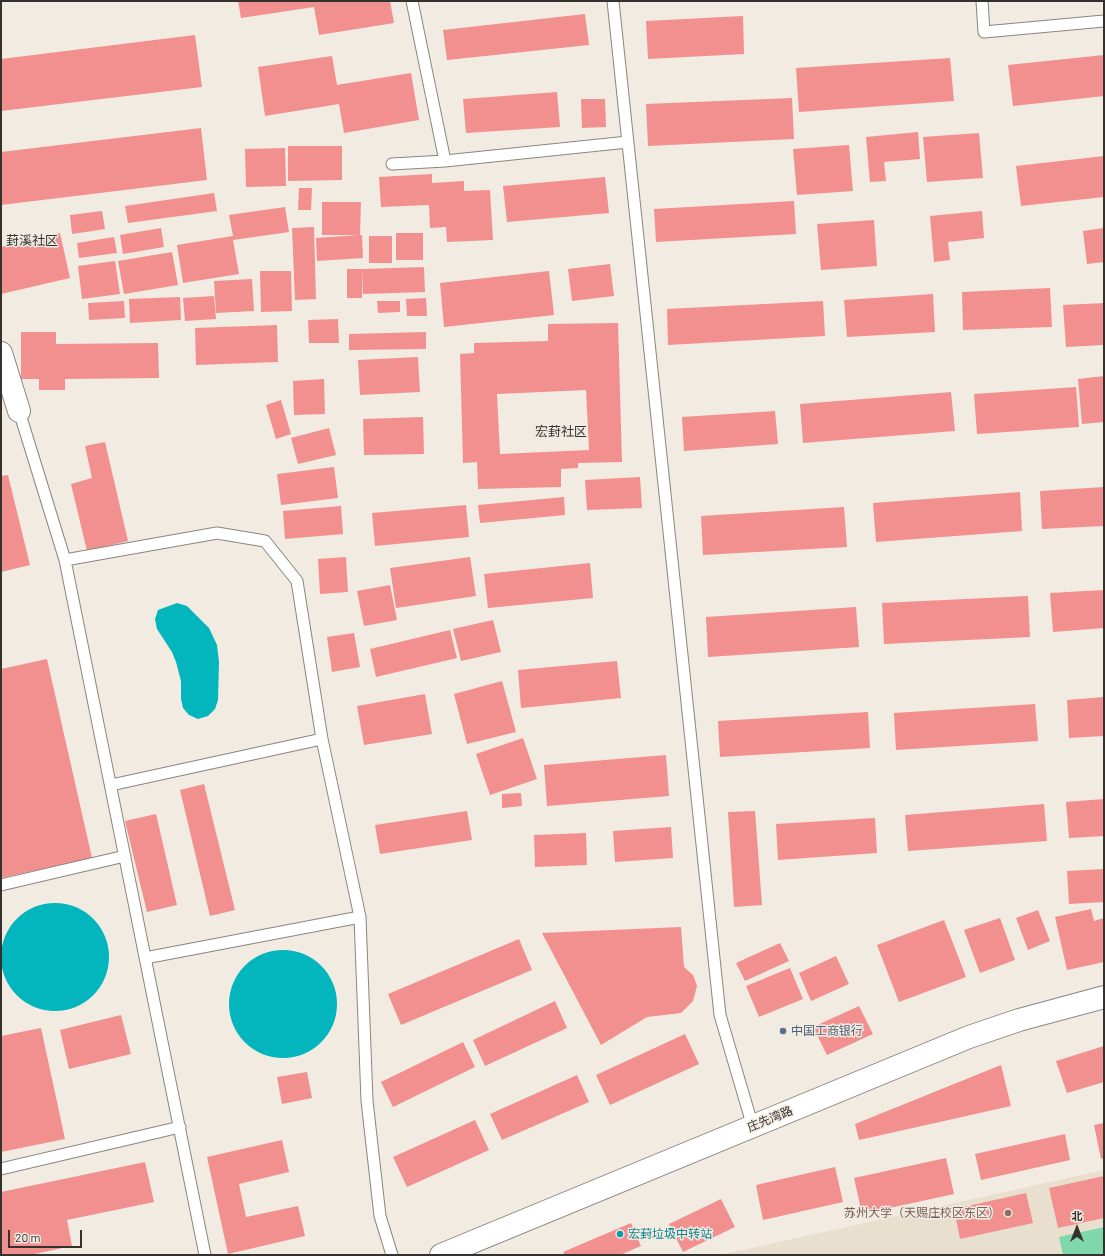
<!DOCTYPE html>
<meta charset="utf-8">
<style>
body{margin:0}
#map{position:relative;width:1105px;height:1256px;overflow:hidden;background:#f1ebe2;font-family:Barlow,"Noto Sans SC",sans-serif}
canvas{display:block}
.frame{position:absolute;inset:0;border:2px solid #34322f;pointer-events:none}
.north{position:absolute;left:1057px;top:1208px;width:40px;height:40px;-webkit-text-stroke:3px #f1ebe2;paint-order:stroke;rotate:0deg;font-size:11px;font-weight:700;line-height:16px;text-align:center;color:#34322f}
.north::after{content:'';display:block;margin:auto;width:14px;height:18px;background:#34322f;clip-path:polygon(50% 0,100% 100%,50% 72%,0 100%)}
.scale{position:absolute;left:8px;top:1230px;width:74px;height:18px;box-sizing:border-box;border:2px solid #34322f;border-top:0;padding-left:5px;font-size:12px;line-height:14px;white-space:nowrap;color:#34322f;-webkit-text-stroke:3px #f1ebe2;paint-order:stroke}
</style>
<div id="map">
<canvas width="1105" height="1256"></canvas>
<div class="frame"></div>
<div class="north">北</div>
<div class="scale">20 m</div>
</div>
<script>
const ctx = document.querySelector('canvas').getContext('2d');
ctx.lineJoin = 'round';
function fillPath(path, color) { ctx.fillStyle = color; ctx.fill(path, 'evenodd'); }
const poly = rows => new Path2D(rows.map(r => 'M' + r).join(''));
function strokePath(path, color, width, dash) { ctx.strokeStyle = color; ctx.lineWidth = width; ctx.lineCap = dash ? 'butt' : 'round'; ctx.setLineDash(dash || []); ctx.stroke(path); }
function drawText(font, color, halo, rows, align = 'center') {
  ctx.font = font + ' Barlow,"Noto Sans SC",sans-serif'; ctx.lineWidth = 3; ctx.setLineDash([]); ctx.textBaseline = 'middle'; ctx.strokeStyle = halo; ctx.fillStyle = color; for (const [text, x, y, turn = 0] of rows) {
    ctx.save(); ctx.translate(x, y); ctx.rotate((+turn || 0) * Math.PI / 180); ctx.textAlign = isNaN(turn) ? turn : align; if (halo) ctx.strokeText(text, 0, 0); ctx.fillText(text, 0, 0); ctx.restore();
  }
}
fillPath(poly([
 [1104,1170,1104,1255,720,1255]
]), '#e9dfcf');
fillPath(poly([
 [1104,1227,1104,1255,1063,1255,1059,1237]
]), '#7ed8ac');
fillPath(poly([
 [177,603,187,606,209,628,217,645,219,662,218,700,215,709,208,716,198,719,189,715,183,708,181,699,181,681,176,662,172,652,157,629,155,619,158,610],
 '1 957a54 54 0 1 1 108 0a54 54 0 1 1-108 0Z',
 '229 1004a54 54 0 1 1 108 0a54 54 0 1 1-108 0Z'
]), '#03b5bc');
fillPath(poly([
 [238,1,390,1,394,23,319,35,314,7,241,18],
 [585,14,589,45,447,60,443,30],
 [743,16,744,54,648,59,646,21],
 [195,35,202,87,1,111,1,59],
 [1104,55,1104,96,1013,106,1008,65],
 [332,56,337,85,411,73,419,120,344,133,339,104,265,116,258,67],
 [950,58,954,101,799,112,796,68],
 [557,92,560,127,466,133,463,99],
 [792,98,794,139,648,146,646,104],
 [581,99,605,99,606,127,582,128],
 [201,128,207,180,1,205,1,152],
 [918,132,920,159,884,162,886,181,870,182,866,137],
 [979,133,983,178,927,182,923,137],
 [849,145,853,191,797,195,793,149],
 [288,146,342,146,342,180,288,181],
 [285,148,286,186,246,187,245,149],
 [1104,156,1104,197,1021,206,1016,166],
 [432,174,432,183,464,181,464,191,490,190,493,240,447,242,446,227,430,228,429,205,381,207,379,177],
 [605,177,609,213,507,222,503,186],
 [299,188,312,188,311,210,298,210],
 [214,193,217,211,128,223,125,206],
 [794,201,796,234,656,242,654,209],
 [322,202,361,202,360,235,362,235,363,258,317,261,316,238,358,235,322,235],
 [285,207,289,232,233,240,239,274,183,283,177,245,233,236,229,215],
 [102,211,105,229,72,234,70,215],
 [982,211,984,238,948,242,950,260,934,262,930,216],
 [874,220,877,266,821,270,817,224],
 [314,227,316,299,295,300,292,228],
 [161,228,164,247,123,254,120,235],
 [1104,228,1104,262,1087,264,1083,231],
 [60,233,70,278,1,294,1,247],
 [396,233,423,233,423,260,396,260],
 [369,236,392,236,392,263,369,263],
 [114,237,117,253,79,258,77,243],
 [172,252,178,285,124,294,118,261],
 [115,261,120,294,82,299,78,266],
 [610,264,614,296,572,301,568,269],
 [424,267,425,292,363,294,362,269],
 [347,269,362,269,362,298,347,298],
 [260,271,291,271,292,311,261,312],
 [549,271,554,315,444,327,440,283],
 [252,279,254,311,216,313,214,281],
 [1050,288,1052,327,963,330,962,292],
 [933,294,935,332,847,337,844,300],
 [214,296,216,319,185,321,183,298],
 [180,297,181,320,130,323,129,299],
 [426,298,427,316,407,316,406,299],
 [124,301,125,318,89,320,88,303],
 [377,301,400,301,400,312,378,313],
 [823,301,825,336,668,345,667,309],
 [1104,303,1104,345,1066,347,1063,305],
 [338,319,339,343,309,343,308,320],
 [618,323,622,462,578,463,578,468,561,469,561,487,478,489,477,462,463,463,460,354,474,353,474,343,548,341,548,324],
 [586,390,589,450,500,454,497,394],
 [277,325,278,362,196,365,195,328],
 [21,332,56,332,56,344,158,343,159,378,65,379,65,390,39,390,39,379,21,379],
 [426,332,426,349,349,350,349,334],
 [418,357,420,392,360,395,358,360],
 [1104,376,1104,422,1082,424,1078,379],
 [324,379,325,414,294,415,293,381],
 [1076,387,1079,427,977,434,974,394],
 [951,392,955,431,803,443,800,404],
 [281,400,291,434,276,439,266,405],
 [775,411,778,444,684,451,682,417],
 [423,417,424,454,364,455,363,419],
 [329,428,336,455,298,464,291,438],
 [105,442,128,541,87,551,71,484,92,478,85,446],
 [334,467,338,498,281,505,277,474],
 [8,475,30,565,1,572,1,476],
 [640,477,642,508,587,510,585,480],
 [1104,487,1104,526,1042,529,1040,491],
 [1020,492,1022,531,876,542,873,503],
 [564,497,565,515,480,523,478,505],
 [466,505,469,537,375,546,372,513],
 [341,506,343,534,285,539,283,511],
 [844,507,847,547,703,555,701,516],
 [346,557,348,592,320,594,318,559],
 [470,557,476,596,396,608,390,568],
 [590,563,593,598,488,608,484,574],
 [390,585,397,620,364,626,357,591],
 [1104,590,1104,628,1053,632,1050,593],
 [1028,596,1030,637,884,644,882,603],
 [856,607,859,647,708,657,706,617],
 [493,620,501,652,461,661,453,629],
 [450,630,457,658,376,677,370,649],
 [354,633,360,667,332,672,327,637],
 [47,659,92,858,1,878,1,669],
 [617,661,621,698,521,708,518,670],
 [502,681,516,732,467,744,454,694],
 [425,694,432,734,364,745,357,706],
 [1104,697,1104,736,1069,738,1067,700],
 [1035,704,1038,741,896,750,894,713],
 [868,712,870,748,720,757,718,721],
 [523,738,537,779,490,795,476,754],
 [666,755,669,796,547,806,544,765],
 [204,784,235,910,210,916,180,790],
 [521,793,522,806,502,808,502,794],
 [1104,799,1104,836,1069,838,1066,802],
 [1044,804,1047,841,908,851,905,815],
 [467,811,472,840,380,854,375,825],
 [755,811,762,905,734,907,728,812],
 [156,814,177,905,147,912,125,821],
 [875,818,877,853,778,860,776,824],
 [671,827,673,858,615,862,613,831],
 [586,833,587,865,535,867,534,835],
 [1104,869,1104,902,1069,904,1067,871],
 [1091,909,1094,921,1104,918,1104,962,1067,970,1055,917],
 [1038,910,1050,941,1028,950,1016,918],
 [1000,918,1015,960,980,973,964,930],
 [944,920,966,977,899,1002,877,945],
 [681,927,684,967,693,975,697,986,693,1001,681,1013,647,1017,601,1045,542,933],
 [519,939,532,970,401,1025,388,994],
 [780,943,789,961,745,981,736,963],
 [836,956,849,984,811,1001,799,973],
 [790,968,803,999,759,1017,746,986],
 [555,1001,567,1028,485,1066,473,1040],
 [859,1006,873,1034,827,1055,813,1027],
 [121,1015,131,1054,69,1069,60,1030],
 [41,1028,65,1139,1,1152,1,1036],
 [685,1034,699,1064,610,1105,596,1075],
 [463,1042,475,1067,393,1107,381,1082],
 [1104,1046,1104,1082,1067,1093,1056,1061],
 [1001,1065,1011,1106,859,1140,855,1124],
 [307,1072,312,1098,282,1104,277,1077],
 [577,1075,589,1102,502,1140,490,1114],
 [475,1120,489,1150,407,1187,393,1157],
 [1104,1123,1104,1158,1101,1159,1094,1125],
 [1065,1134,1070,1160,981,1180,975,1154],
 [282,1140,289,1172,239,1184,246,1217,298,1206,305,1236,228,1254,207,1157],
 [946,1158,954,1194,862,1214,854,1178],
 [145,1162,154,1202,67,1220,72,1246,30,1255,1,1255,1,1192],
 [835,1167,843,1202,763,1220,756,1185],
 [1104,1176,1104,1218,1058,1228,1049,1188],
 [1026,1193,1033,1223,960,1239,954,1209],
 [721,1199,735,1227,683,1252,669,1224],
 [631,1223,641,1246,620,1255,565,1255,563,1252]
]), '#f2908f');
const service = poly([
 [412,1,445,161,628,142],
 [613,1,720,1015,753,1127],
 [982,1,984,32,1104,21],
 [392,164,445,161],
 [19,411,65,560,205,1255],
 [65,560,217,533,265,541,297,581,322,739,360,917,367,1101,380,1216,392,1255],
 [111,785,322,739],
 [1,885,125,856],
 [145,958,360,917],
 [1,1169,180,1127]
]);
const minor = poly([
 [1,353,19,411]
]);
const tertiary = poly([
 [441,1255,969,1037,1019,1020,1104,997]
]);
strokePath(service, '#8b867e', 13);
strokePath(minor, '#8b867e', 24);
strokePath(tertiary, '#8b867e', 24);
strokePath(service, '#fff', 11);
strokePath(minor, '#fff', 22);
strokePath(tertiary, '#fff', 22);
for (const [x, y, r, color] of [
 [783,1031,4,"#5c6f8a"],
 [1008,1213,4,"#8d6e63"],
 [620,1234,4,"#0f9aa8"]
]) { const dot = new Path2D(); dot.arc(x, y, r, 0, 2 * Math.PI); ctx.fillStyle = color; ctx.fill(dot); strokePath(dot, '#f1ebe2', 1.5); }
drawText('12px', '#4e5e75', '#f1ebe2', [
 ["中国工商银行",791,1031]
], 'left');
drawText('12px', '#34322f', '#f1ebe2', [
 ["庄先湾路",770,1119,-22]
]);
drawText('12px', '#785e54', '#f1ebe2', [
 ["苏州大学（天赐庄校区东区）",1000,1213]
], 'right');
drawText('12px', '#0d838f', '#f1ebe2', [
 ["宏葑垃圾中转站",628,1234]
], 'left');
drawText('13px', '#34322f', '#f1ebe2', [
 ["葑溪社区",32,241],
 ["宏葑社区",561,432]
]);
</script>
